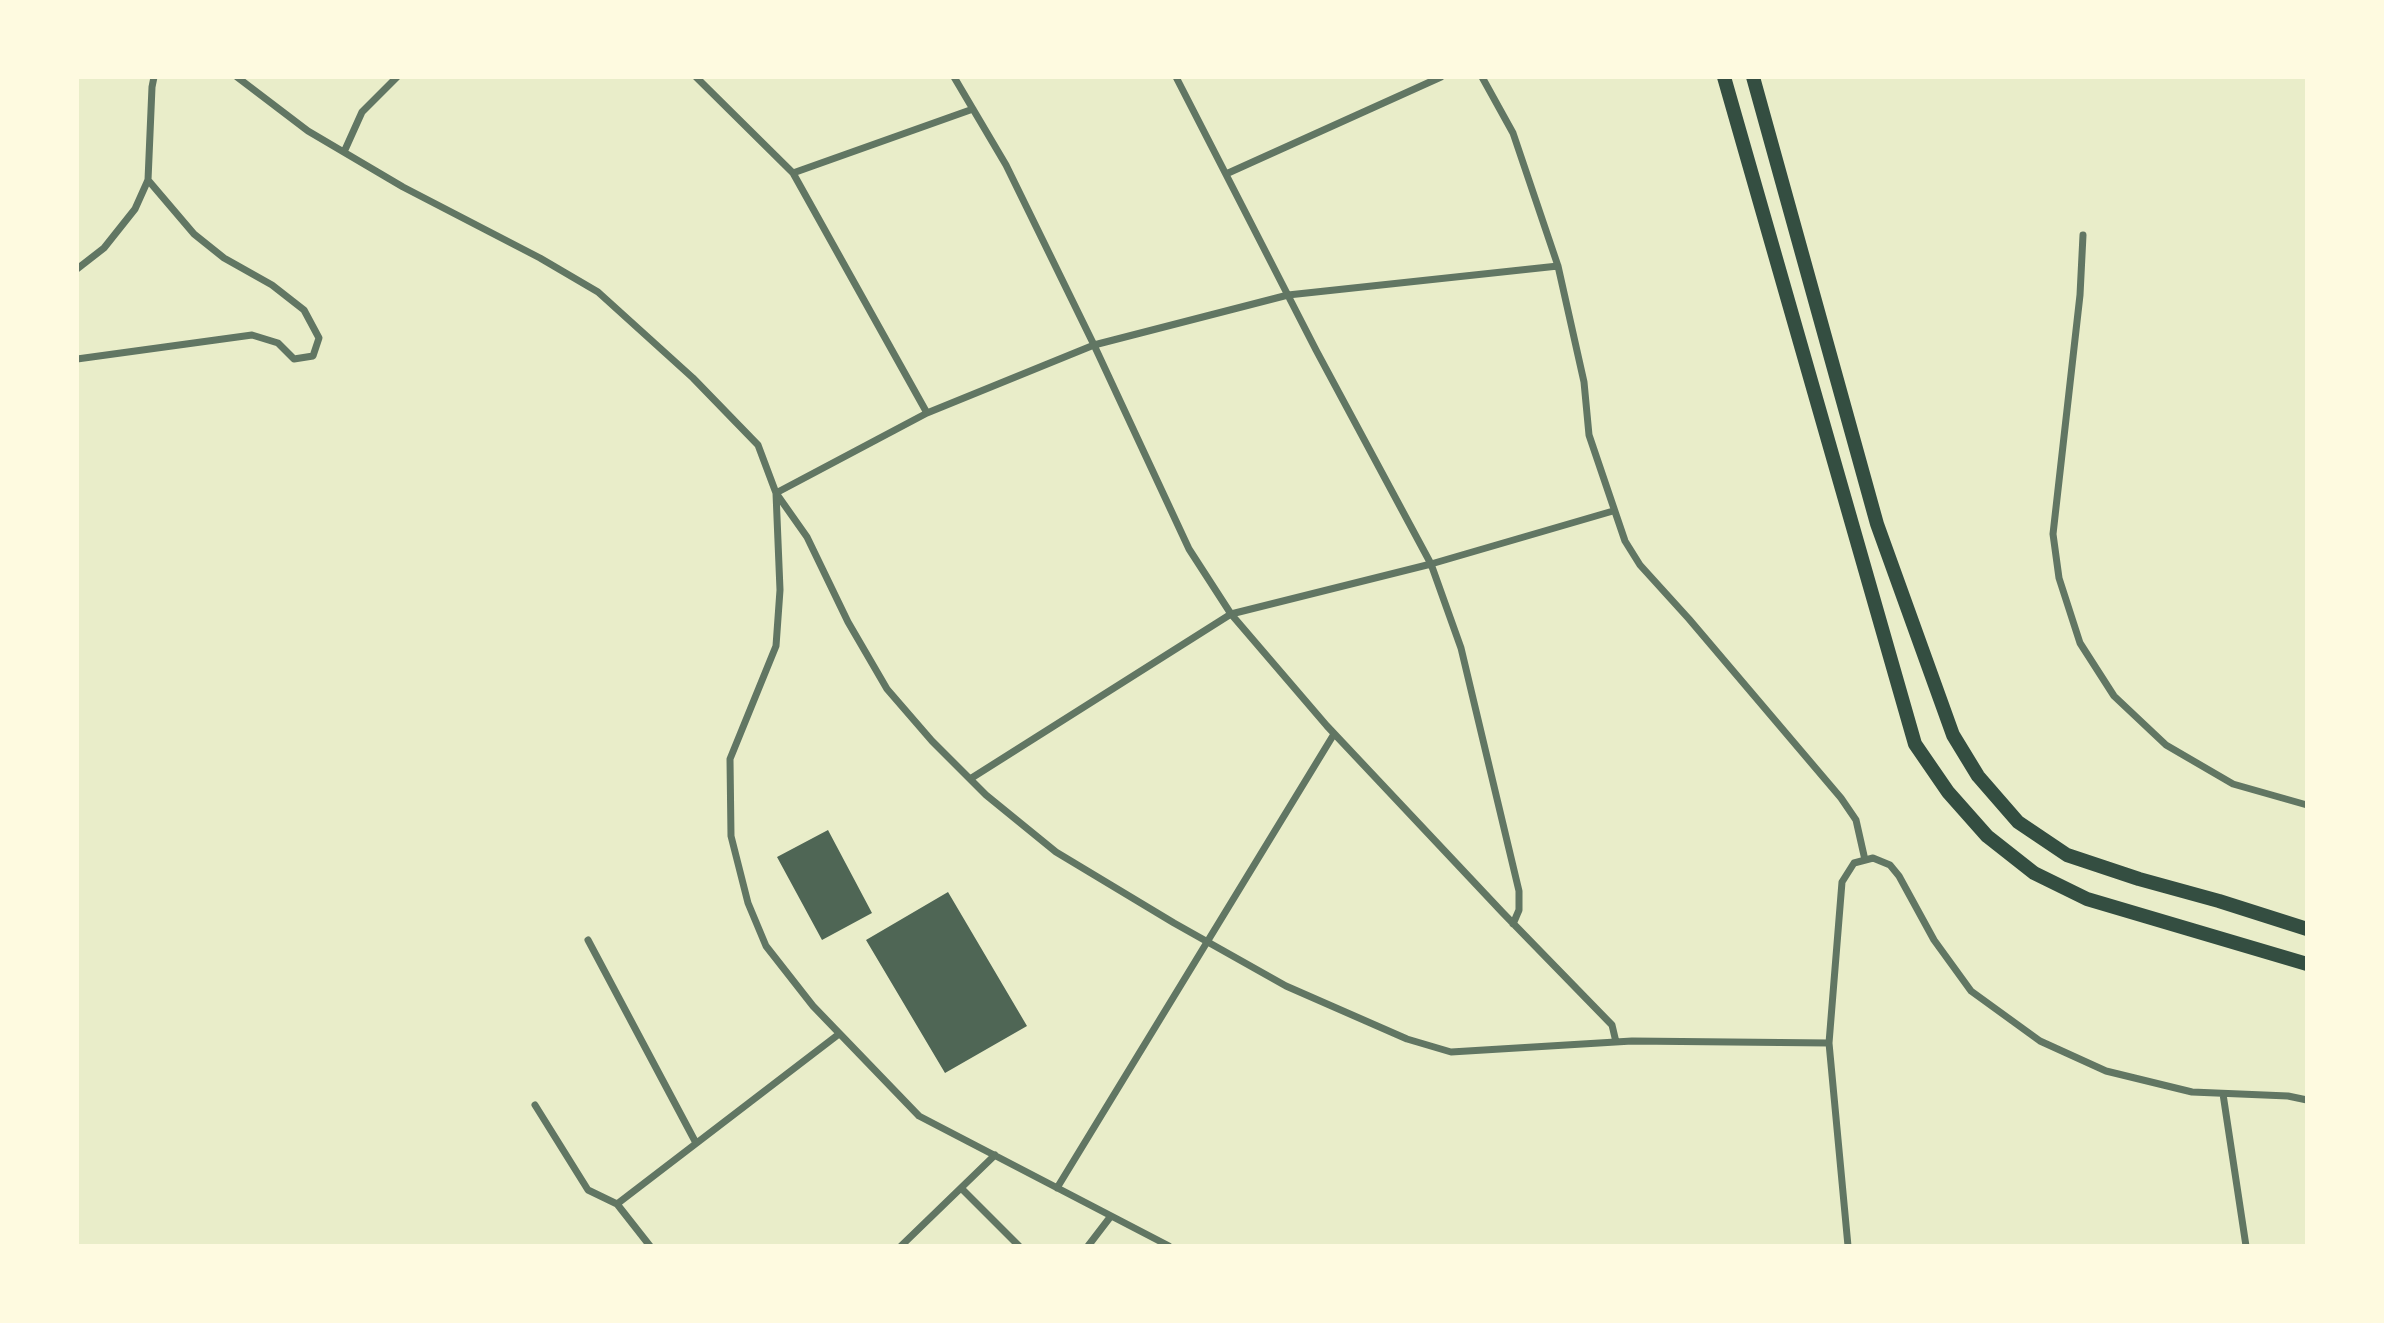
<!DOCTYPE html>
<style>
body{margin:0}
#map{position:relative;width:2384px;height:1323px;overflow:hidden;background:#e9edc9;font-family:Cabin,sans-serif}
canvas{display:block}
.frame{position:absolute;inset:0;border:79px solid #fefae0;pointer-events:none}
</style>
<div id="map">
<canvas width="2384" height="1323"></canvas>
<div class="frame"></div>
</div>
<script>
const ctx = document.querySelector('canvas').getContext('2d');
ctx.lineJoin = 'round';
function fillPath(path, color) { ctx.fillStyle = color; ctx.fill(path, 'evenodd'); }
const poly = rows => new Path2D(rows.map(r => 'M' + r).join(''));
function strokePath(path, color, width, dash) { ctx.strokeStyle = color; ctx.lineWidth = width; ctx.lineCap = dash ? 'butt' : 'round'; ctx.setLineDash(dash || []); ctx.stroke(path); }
fillPath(poly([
 [828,830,872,913,822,940,777,857],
 [948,892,1027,1026,945,1073,866,940]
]), '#4f6655');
strokePath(poly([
 [237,77,308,131,403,187,540,258,598,292,693,378,758,445,776,493,780,590,776,646,730,759,731,836,748,903,766,946,813,1006,919,1116,1169,1246],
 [696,77,793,173,927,413],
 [954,77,1006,165,1094,345,1189,549,1231,614,1327,726,1503,913,1612,1025,1616,1042],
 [1176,77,1316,350,1431,564,1461,648,1519,891,1519,910,1513,924],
 [1482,77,1513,133,1558,266,1584,382,1589,435,1625,541,1640,565,1689,619,1841,798,1856,820,1865,860],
 [344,152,362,112,397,77],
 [793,173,973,109],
 [1226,174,1441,77],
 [2083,235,2080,295,2053,534,2059,578,2080,643,2114,696,2166,745,2233,784,2307,805],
 [1558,266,1288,295,1094,345,927,413,776,493,807,537,848,622,887,689,932,741,986,795,1056,852,1174,923,1286,986,1407,1039,1451,1052,1632,1041,1829,1043],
 [77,269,104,248,135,209,148,180,152,87,154,77],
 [77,359,252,335,278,343,294,359,313,356,319,338,304,310,272,285,224,258,194,234,148,180],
 [970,779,1231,614,1431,564,1613,511],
 [588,940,696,1143],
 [2223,1094,2246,1246],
 [535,1105,588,1190,617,1204,650,1246],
 [961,1188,1019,1246],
 [1057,1188,1334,734],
 [617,1204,839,1034],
 [901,1246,995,1155],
 [1088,1246,1111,1216],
 [1848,1246,1829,1043,1842,882,1854,863,1873,858,1890,865,1899,876,1934,940,1971,991,2040,1041,2106,1071,2192,1092,2288,1096,2307,1100]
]), '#617663', 7);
strokePath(poly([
 [1724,77,1915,744,1948,792,1987,836,2034,873,2087,899,2307,964],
 [1753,77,1877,524,1953,735,1978,776,2018,822,2067,855,2139,879,2219,901,2307,929]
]), '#344e41', 14);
</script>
